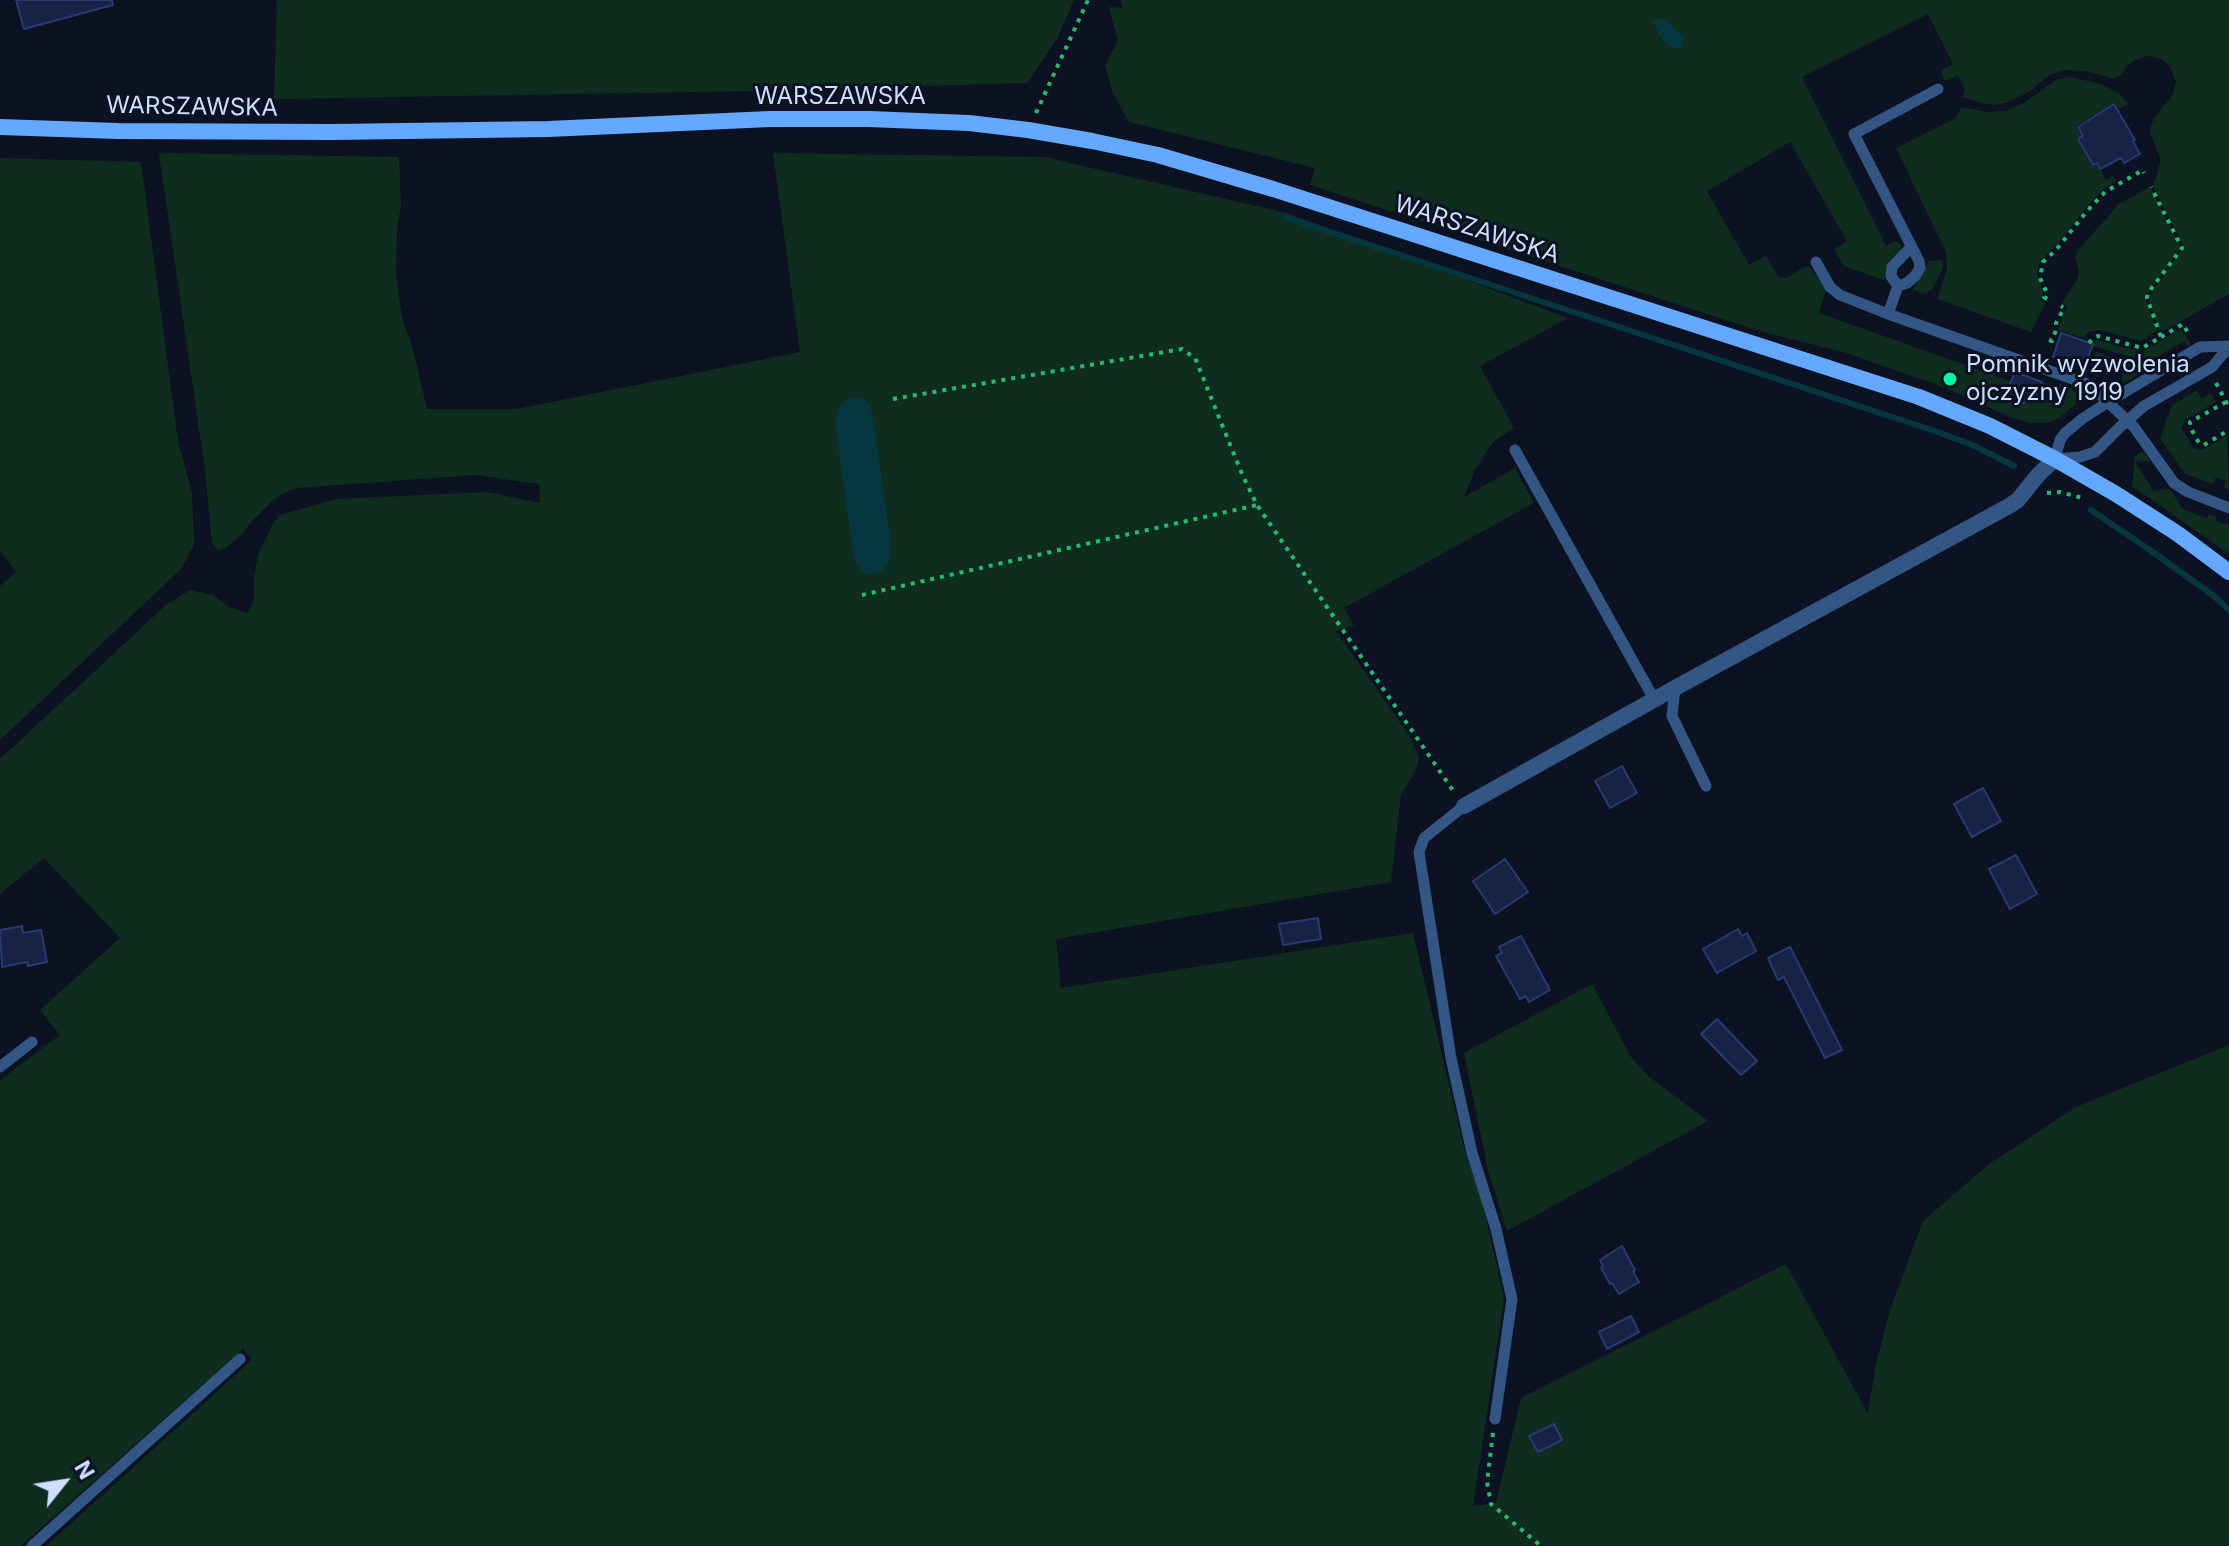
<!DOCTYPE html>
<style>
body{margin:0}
#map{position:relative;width:2229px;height:1546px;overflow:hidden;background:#0c1222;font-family:Inter,sans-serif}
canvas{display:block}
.north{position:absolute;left:24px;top:1442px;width:80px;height:80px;-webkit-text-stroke:6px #0c1222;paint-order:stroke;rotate:60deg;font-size:22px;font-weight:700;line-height:32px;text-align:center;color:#cddeff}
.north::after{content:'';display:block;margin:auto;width:28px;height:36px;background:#cddeff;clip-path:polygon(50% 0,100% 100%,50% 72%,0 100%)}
</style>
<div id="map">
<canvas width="2229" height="1546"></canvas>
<div class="north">N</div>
</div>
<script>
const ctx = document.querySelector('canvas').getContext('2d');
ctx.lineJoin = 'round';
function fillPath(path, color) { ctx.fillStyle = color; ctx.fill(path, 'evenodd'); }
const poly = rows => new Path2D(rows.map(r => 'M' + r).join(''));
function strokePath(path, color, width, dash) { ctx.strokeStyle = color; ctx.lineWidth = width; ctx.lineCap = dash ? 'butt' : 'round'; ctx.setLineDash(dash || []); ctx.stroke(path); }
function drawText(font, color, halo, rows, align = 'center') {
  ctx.font = font + ' Inter,sans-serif'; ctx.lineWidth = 6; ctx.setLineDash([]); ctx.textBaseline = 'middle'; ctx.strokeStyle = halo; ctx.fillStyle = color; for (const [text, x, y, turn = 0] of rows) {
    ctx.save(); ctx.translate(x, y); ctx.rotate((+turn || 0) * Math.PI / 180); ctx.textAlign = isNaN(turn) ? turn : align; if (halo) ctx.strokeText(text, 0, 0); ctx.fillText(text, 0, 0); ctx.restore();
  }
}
fillPath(poly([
 [277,0,1074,0,1057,39,1027,83,754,91,274,99],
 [1120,0,2229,0,2229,294,2166,330,2159,330,2149,301,2151,293,2184,247,2153,186,2161,160,2151,135,2150,127,2156,115,2172,96,2176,82,2170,66,2163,60,2155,57,2147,56,2135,60,2127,66,2122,74,2115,79,2085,71,2065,70,2049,75,2030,91,2009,102,1995,105,1981,103,1963,97,1965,90,1958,75,1946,81,1944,80,1941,70,1953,64,1928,14,1802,77,1886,246,1896,241,1901,244,1901,251,1888,266,1884,280,1844,266,1834,249,1847,241,1790,142,1707,191,1749,265,1766,256,1778,276,1782,278,1786,278,1806,266,1810,267,1826,290,1819,313,2010,381,2003,401,2018,407,2038,397,2043,382,2059,387,2061,384,2070,387,2076,393,2076,404,2059,418,2046,423,2029,423,2008,416,1941,386,1843,352,1763,332,1310,185,1315,168,1129,122,1113,93,1105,65,1118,40,1109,7,1123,8],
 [2070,77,2101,84,2119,93,2128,104,2119,109,2115,103,2076,126,2082,136,2077,139,2092,166,2097,164,2106,180,2113,176,2116,182,2106,187,2090,203,2059,242,2040,262,2037,272,2043,293,2040,300,2045,303,2031,332,1937,299,1947,270,1946,252,1896,148,1956,118,1961,107,1987,112,2006,111,2024,103,2056,80],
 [159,153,399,157,401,205,397,229,396,272,402,318,413,349,427,409,517,409,800,352,773,153,1044,157,1287,213,1568,318,1480,366,1514,428,1494,441,1487,451,1474,472,1464,497,1515,468,1534,503,1344,608,1354,625,1336,631,1409,735,1419,758,1415,772,1401,794,1391,882,1056,939,1061,988,1413,933,1465,1152,1481,1195,1504,1299,1473,1506,1496,1503,1521,1398,1786,1264,1868,1414,1876,1364,1890,1310,1923,1221,1989,1164,2076,1107,2229,1045,2229,1546,46,1546,252,1360,243,1349,21,1546,0,1546,0,1080,60,1035,40,1010,120,938,44,858,0,894,0,759,166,605,190,590,213,595,229,607,248,613,254,600,254,578,258,555,272,525,280,515,337,499,487,492,540,503,539,484,474,475,297,488,283,493,272,501,253,520,242,534,227,547,218,551,212,543,205,470],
 [0,158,141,162,178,441,192,494,194,545,181,569,0,740,0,586,16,572,0,550],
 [2150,187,2180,245,2180,249,2145,298,2157,331,2141,341,2100,330,2088,332,2083,338,2058,330,2067,306,2062,303,2078,278,2079,270,2075,258,2079,249,2119,204],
 [1943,260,1943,268,1933,288,1926,294,1913,290,1929,261],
 [2181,329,2191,344,2188,346,2184,341,2149,362,2093,346,2096,340,2142,352],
 [2096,352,2138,364,2142,372,2121,384,2124,368,2104,363,2103,374,2090,369,2093,356],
 [2197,390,2202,399,2211,393,2216,402,2185,420,2182,428,2193,448,2202,450,2227,436,2229,490,2224,488,2226,481,2216,477,2213,484,2185,474,2160,438,2172,405],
 [2140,452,2145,453,2150,461,2135,462,2154,491,2170,489,2183,509,2206,518,2210,514,2217,517,2216,521,2229,525,2229,554,2132,486,2135,456],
 [1592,984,1631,1057,1647,1075,1708,1121,1507,1231,1488,1170,1464,1053]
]), '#0e2d1e');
fillPath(poly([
 [1660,18,1666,20,1676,29,1683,39,1682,48,1672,48,1664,42,1653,22],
 [852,397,864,399,870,406,875,431,890,538,889,564,879,572,871,574,865,575,854,559,836,428,836,417,839,406]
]), '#063741');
strokePath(poly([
 [1285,217,1935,431,1970,444,2014,466],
 [2091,510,2157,555,2214,596,2229,610]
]), '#063741', 6);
const building = poly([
 [16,0,112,0,113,5,24,29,16,0],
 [2114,104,2135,140,2133,141,2140,154,2124,163,2121,158,2100,169,2097,163,2093,165,2078,139,2083,136,2078,127,2114,104],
 [2061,333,2093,344,2084,368,2053,357,2061,333],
 [2015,372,2042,382,2037,396,2018,406,2003,400,2015,372],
 [1622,766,1637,793,1610,808,1595,781,1622,766],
 [1983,788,2001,821,1972,837,1954,804,1983,788],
 [2016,855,2037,894,2010,909,1989,869,2016,855],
 [1505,859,1528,892,1495,914,1473,881,1505,859],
 [1318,918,1321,939,1283,945,1279,924,1318,918],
 [22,926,23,933,41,930,47,962,28,966,27,962,2,967,0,930,22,926],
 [1738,929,1742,936,1747,933,1756,951,1717,973,1703,949,1738,929],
 [1521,936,1550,990,1529,1002,1526,996,1520,999,1496,956,1502,953,1499,947,1521,936],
 [1790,947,1842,1050,1825,1058,1784,977,1778,980,1768,958,1790,947],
 [1717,1019,1757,1061,1741,1075,1701,1034,1717,1019],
 [1622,1246,1635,1270,1633,1272,1639,1282,1619,1294,1612,1283,1610,1284,1601,1268,1603,1266,1600,1260,1622,1246],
 [1631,1316,1639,1332,1607,1349,1599,1332,1631,1316],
 [1554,1424,1562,1440,1538,1452,1529,1436,1554,1424]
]);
fillPath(building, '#172244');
strokePath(building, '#273b72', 2);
strokePath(poly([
 [1036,113,1088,0],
 [2047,299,2044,297,2046,291,2040,278,2043,262,2056,250,2087,211,2105,192,2143,170,2144,173],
 [2161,337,2183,324,2189,335],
 [2049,340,2052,341,2056,330,2056,323,2064,308,2061,306],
 [2089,343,2093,338,2098,336,2142,348,2161,337,2147,298,2148,293,2182,248,2151,187],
 [2216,383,2229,407],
 [893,399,1182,349,1195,358,1242,474,1257,505,1454,792],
 [2226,402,2190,422,2190,427,2199,443,2204,445,2229,430],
 [2047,493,2060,492,2086,499],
 [862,595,1257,505],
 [1493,1433,1487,1482,1491,1504,1541,1546]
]), '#25bb6d', 4, [4, 6]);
strokePath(poly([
 [1816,262,1830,287,1840,295,1888,314,2090,385,2134,427,2174,483,2188,492,2229,508],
 [1898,286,1907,283,1915,276,1920,268,1919,261,1854,134,1938,89],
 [1898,286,1891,276,1892,267,1911,247],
 [1888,314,1898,286],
 [2229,346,2200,347,2108,402,2082,419,2065,433,2060,440,2055,459,2080,457,2095,452,2120,427,2144,406,2212,367,2229,347],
 [1515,450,1654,699],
 [1675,688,1672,716,1706,786],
 [1464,806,1424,838,1419,852,1451,1058,1472,1153,1496,1229,1512,1299,1495,1419],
 [0,1067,32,1042],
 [32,1546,240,1359]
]), '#335685', 11);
strokePath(poly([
 [1464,806,1675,688,2009,506,2018,500,2038,475,2055,459]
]), '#335685', 16);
strokePath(poly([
 [0,127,118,131,332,132,548,129,770,119,869,119,969,123,1028,130,1092,141,1158,155,1273,189,1919,397,1990,426,2055,459,2116,494,2178,534,2229,572]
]), '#64a8ff', 16);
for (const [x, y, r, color] of [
 [1950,379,8,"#00f89e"]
]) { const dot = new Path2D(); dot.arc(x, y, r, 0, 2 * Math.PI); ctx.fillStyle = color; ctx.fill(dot); strokePath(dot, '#0c1222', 3); }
drawText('24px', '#cddeff', '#0c1222', [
 ["WARSZAWSKA",840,97],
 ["WARSZAWSKA",192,107,1],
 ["WARSZAWSKA",1477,230,18]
]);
drawText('24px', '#cddeff', '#0c1222', [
 ["Pomnik wyzwolenia",1966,365],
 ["ojczyzny 1919",1966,393]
], 'left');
</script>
